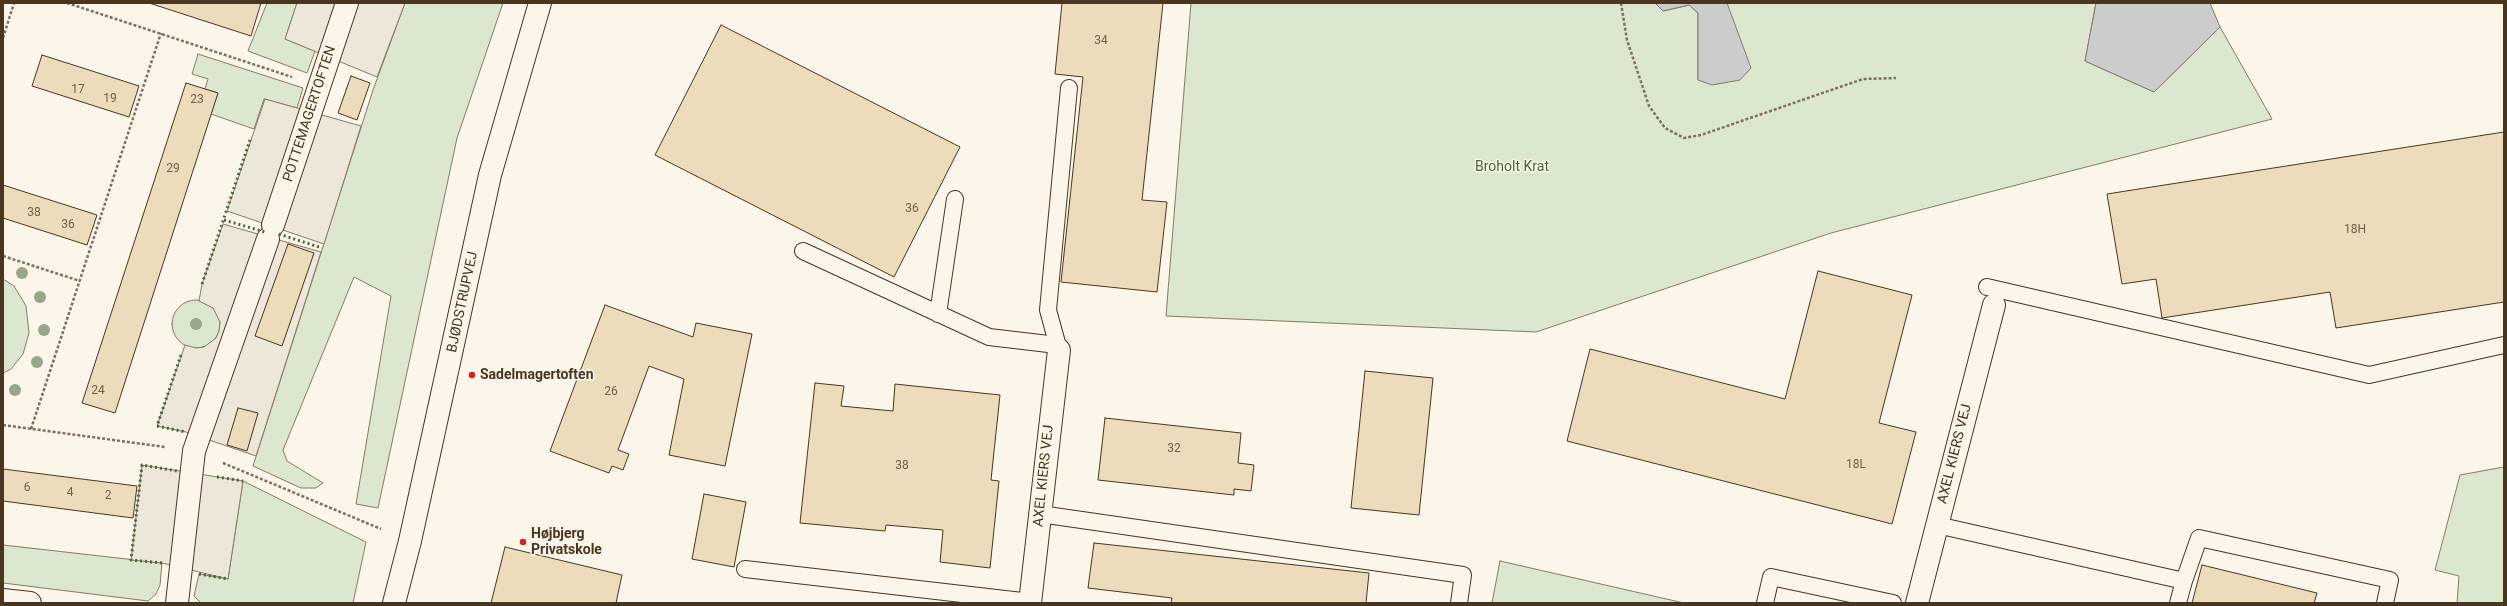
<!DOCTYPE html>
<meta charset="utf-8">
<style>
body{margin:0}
#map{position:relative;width:2507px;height:606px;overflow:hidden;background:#fbf6e9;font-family:Roboto,sans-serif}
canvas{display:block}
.frame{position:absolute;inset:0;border:4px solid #4a3520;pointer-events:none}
</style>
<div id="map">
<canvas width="2507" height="606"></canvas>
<div class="frame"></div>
</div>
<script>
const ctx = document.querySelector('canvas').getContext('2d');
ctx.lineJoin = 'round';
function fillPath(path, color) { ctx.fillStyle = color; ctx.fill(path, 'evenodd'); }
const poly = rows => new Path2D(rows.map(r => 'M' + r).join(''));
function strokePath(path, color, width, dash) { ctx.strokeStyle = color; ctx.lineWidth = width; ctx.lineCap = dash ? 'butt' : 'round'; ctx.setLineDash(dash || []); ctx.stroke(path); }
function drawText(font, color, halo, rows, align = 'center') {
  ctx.font = font + ' Roboto,sans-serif'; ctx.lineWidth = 3; ctx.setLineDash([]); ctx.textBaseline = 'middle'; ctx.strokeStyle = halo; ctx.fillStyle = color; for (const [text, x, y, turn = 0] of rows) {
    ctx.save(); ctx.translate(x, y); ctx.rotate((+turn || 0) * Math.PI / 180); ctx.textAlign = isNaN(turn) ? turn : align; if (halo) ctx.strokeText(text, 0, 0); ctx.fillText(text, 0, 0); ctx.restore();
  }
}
const green = poly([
 [267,3,297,3,285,39,315,51,307,73,248,51,267,3],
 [405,3,503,3,457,138,378,508,356,504,391,296,354,277,283,450,287,461,323,483,316,488,301,488,253,466,373,90,405,3],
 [1191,3,1655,3,1664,11,1689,5,1698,13,1698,80,1727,3,2096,3,2085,61,2154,92,2220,27,2272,119,1831,233,1536,332,1166,316,1191,3],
 [198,54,303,88,297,108,264,99,254,129,211,114,218,93,205,89,208,79,192,74,198,54],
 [3,279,14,286,26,306,29,333,23,354,11,369,3,373,3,279],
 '172 324a24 24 0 1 1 48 0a24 24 0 1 1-48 0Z',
 [2504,467,2504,603,2457,603,2459,576,2435,570,2460,475,2504,467],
 [243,481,366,542,353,603,201,603,194,596,199,574,228,579,243,481],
 [3,545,162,563,160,585,156,594,148,601,3,583,3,545],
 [1500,561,1684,603,1492,603,1500,561]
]);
fillPath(green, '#dce7d0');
strokePath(green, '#887966', 1);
const parking = poly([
 [297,3,405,3,377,77,285,39,297,3],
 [265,99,361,126,324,244,227,211,265,99],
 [223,224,321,252,256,456,186,432,157,426,185,345,196,348,204,347,216,338,219,331,220,322,213,308,199,301,202,284,223,224],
 [142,465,243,481,228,579,162,563,131,560,142,465]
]);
fillPath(parking, '#ede7d9');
strokePath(parking, '#887966', 1);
const water = poly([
 [1655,3,1727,3,1751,68,1740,80,1712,85,1698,80,1698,13,1689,5,1663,11,1655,3],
 [2096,3,2210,3,2220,27,2154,92,2085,61,2096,3]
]);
fillPath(water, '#c9cecd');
strokePath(water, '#887966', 1);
const building = poly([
 [149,3,261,3,251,36,149,3],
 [1062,3,1163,3,1142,200,1167,202,1157,292,1061,282,1083,77,1055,74,1062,3],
 [721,25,960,147,894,277,655,155,721,25],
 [42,55,139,86,129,117,32,86,42,55],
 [351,76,370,83,357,120,338,113,351,76],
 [186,83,218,93,115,413,82,403,186,83],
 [2504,132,2504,302,2336,328,2330,292,2162,318,2156,279,2122,284,2107,194,2504,132],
 [3,185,97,215,87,245,3,218,3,185],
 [288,244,314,253,282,346,255,336,288,244],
 [1818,271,1912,295,1879,423,1916,432,1892,524,1567,441,1590,349,1785,399,1818,271],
 [605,305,693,337,696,323,752,334,725,466,669,455,684,379,649,366,618,450,629,454,623,470,612,466,609,473,550,451,605,305],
 [1365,371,1433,378,1419,515,1351,508,1365,371],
 [815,383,844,386,841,406,893,411,895,384,1000,395,991,480,999,481,990,568,940,562,943,530,886,525,885,531,800,523,815,383],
 [238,408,258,413,247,451,227,445,238,408],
 [1105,418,1241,433,1238,463,1254,465,1251,491,1234,489,1234,495,1098,480,1105,418],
 [3,469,137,486,133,518,3,501,3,469],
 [704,494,746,502,734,567,692,559,704,494],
 [1094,543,1369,573,1366,603,1171,603,1172,598,1088,588,1094,543],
 [505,547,622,575,616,603,491,603,505,547],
 [2202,565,2317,593,2314,603,2192,603,2202,565]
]);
fillPath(building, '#ecdcbc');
strokePath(building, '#4a3520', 1);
const lane = poly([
 [803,251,989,337,1057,345],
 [1987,287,2369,375,2504,345],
 [938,314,955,199],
 [1059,350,1048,310,1069,88],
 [1040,514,1463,575,1459,603],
 [1937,525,2184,581,2178,603],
 [745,569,1031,602],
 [2184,581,2199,538,2390,580,2385,603],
 [1765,603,1771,577,1893,603]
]);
const street = poly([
 [273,225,347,3],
 [3,600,30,603],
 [177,603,194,451,268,239],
 [1030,603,1059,350],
 [1917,603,1994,305]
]);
const secondary = poly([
 [394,603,410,541,490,175,540,3]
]);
strokePath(lane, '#4a3520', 18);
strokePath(street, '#4a3520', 24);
strokePath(secondary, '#4a3520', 24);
strokePath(poly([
 [67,3,292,77],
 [1621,3,1627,40,1649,106,1665,128,1684,138,1701,135,1863,79,1896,78],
 [3,38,14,3],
 [3,256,80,281],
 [3,425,165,447],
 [31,429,161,33],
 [223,463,381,529]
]), '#7f6f5c', 2.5, [3, 2]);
strokePath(lane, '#fbf6e9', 16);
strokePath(street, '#fbf6e9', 22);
strokePath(secondary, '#fbf6e9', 22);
strokePath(poly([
 [224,220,265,232],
 [279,234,322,248],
 [202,284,250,140],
 [181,355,157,426,186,432],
 [217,477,243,481],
 [162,563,131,560,142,465,177,471],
 [199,574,228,579]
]), '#436837', 3, [2, 3]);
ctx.fillStyle = '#96a887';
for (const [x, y] of [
 [22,273],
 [40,297],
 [196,324],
 [44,330],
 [37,362],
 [15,390]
]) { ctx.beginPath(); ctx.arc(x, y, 6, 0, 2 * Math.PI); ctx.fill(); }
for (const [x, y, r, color] of [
 [472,375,4,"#c62828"],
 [523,542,4,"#c62828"]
]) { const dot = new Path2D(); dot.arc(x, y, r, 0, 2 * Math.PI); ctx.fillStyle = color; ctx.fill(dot); strokePath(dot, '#fbf6e9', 1.5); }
drawText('12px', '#725f47', null, [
 ["34",1101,41],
 ["17",78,90],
 ["19",110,99],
 ["23",197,100],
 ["29",173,169],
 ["36",912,209],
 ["38",34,213],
 ["36",68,225],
 ["18H",2355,230],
 ["24",98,391],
 ["26",611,392],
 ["32",1174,449],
 ["18L",1856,465],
 ["38",902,466],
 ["6",27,488],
 ["4",70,493],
 ["2",108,496]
]);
drawText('14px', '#4a3520', '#fbf6e9', [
 ["POTTEMAGERTOFTEN",310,114,-72],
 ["BJØDSTRUPVEJ",463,302,-78],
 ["AXEL KIERS VEJ",1955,454,-76],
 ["AXEL KIERS VEJ",1044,476,-84]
]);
drawText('14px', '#436837', '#fbf6e9', [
 ["Broholt Krat",1512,167]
]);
drawText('bold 14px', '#4a3520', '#fbf6e9', [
 ["Sadelmagertoften",480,375],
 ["Højbjerg",531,534],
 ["Privatskole",531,550]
], 'left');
</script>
